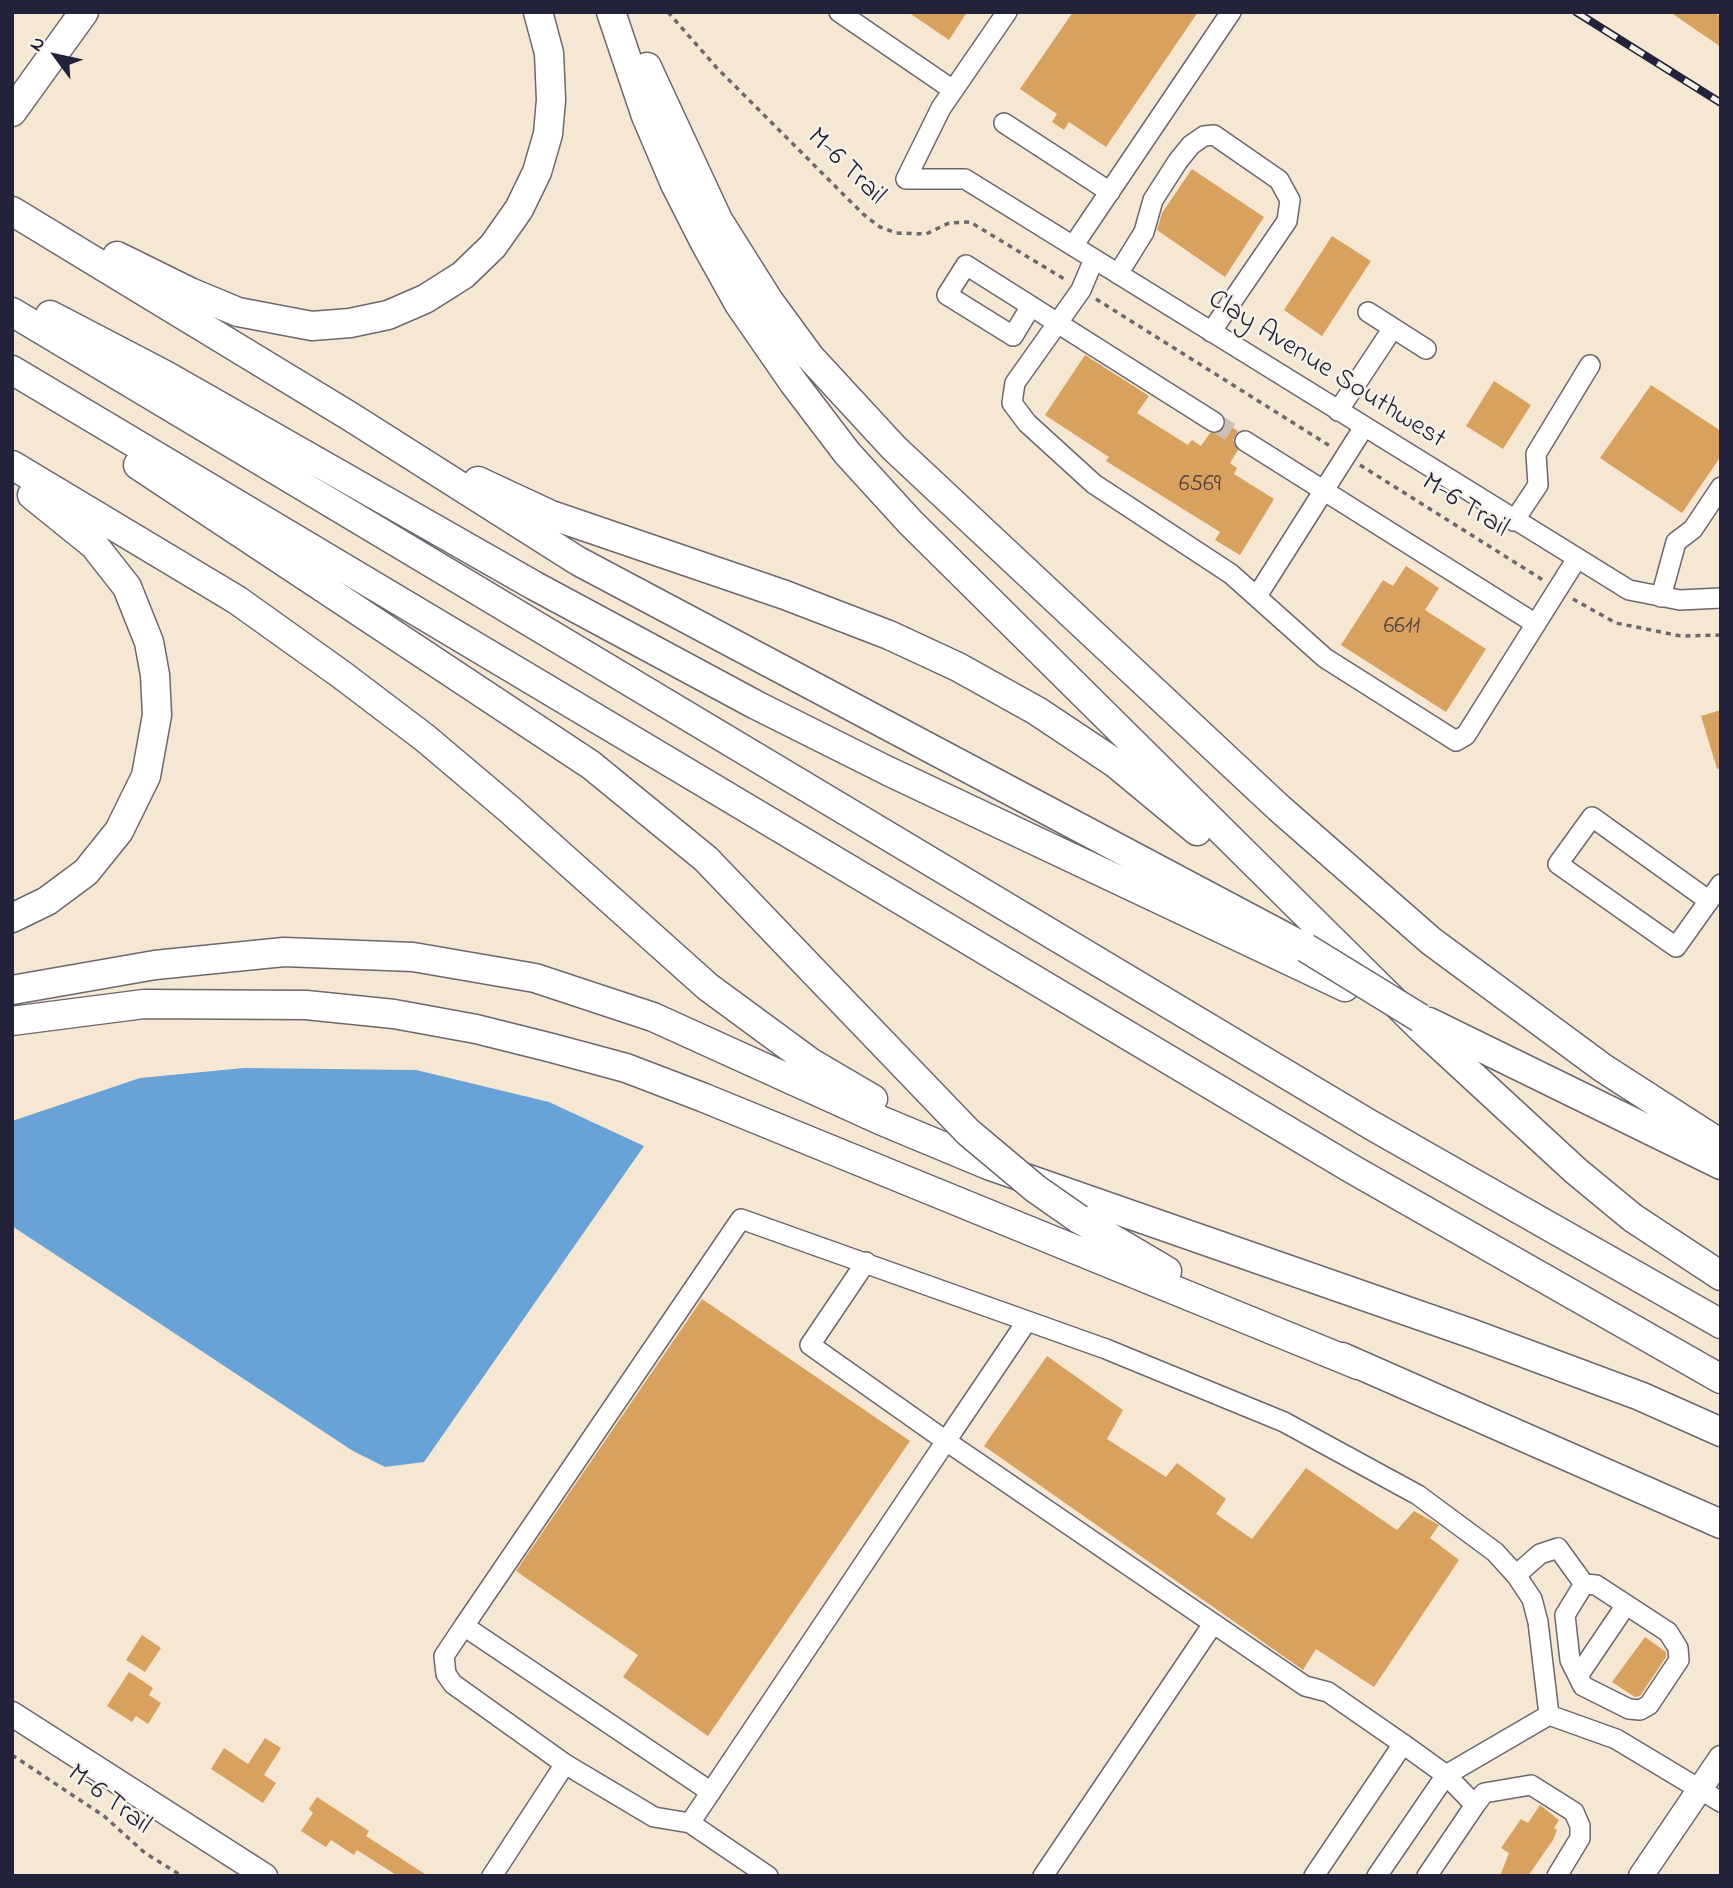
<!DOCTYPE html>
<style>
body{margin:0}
#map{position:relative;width:1733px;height:1888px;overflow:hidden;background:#f5e7d2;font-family:"Indie Flower",sans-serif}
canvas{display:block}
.frame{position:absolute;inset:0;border:14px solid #22223b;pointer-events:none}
.north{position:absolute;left:21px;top:21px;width:70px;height:70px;-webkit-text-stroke:5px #f7f3e8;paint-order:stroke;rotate:303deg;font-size:19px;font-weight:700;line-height:28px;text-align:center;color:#22223b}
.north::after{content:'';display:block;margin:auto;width:24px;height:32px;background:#22223b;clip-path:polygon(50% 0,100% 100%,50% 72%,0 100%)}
</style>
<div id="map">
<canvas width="1733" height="1888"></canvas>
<div class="frame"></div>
<div class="north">N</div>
</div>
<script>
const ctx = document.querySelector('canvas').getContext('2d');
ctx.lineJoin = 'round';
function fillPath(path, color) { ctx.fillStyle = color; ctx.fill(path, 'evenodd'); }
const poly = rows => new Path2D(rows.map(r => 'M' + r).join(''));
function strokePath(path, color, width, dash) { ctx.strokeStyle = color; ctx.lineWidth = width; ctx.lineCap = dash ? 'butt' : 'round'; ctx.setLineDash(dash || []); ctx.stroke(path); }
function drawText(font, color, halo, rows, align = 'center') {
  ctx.font = font + ' "Indie Flower",sans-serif'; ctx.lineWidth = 5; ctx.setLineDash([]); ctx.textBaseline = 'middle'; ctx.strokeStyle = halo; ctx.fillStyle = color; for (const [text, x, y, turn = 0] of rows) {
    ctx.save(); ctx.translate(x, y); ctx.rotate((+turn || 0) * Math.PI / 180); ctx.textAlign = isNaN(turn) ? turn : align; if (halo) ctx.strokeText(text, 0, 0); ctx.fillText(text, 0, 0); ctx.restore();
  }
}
fillPath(poly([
 [244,1068,416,1070,549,1102,644,1146,424,1462,385,1467,353,1451,12,1226,12,1121,140,1078]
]), '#68a3d8');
fillPath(poly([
 [908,12,967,12,949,40],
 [1073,12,1198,12,1106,147,1069,122,1064,130,1052,122,1057,114,1020,89],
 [1670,12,1714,12,1721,17,1721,47],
 [1192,169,1264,217,1225,277,1157,230,1162,213],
 [1332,236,1371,261,1322,336,1284,310],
 [1085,355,1149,396,1137,413,1188,445,1192,440,1201,446,1210,433,1220,432,1226,423,1238,431,1233,440,1238,450,1230,463,1237,468,1234,474,1274,499,1240,555,1215,540,1220,532,1106,461,1109,457,1045,415],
 [1494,381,1531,405,1503,449,1466,426],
 [1651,385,1721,431,1721,456,1682,513,1600,458],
 [1406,566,1439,588,1425,610,1486,649,1446,712,1341,645,1383,580,1393,586],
 [1721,710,1721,768,1717,769,1701,716],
 [702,1299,910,1441,708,1736,623,1677,638,1655,516,1571],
 [1047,1356,1123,1410,1107,1439,1166,1477,1177,1463,1226,1499,1216,1514,1252,1539,1306,1468,1397,1530,1414,1511,1439,1525,1430,1538,1459,1560,1374,1687,1316,1649,1303,1670,984,1446],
 [142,1635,161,1648,145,1672,126,1660],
 [1645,1637,1666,1652,1666,1657,1640,1696,1635,1697,1612,1682],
 [129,1672,153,1688,149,1695,161,1703,148,1724,136,1716,132,1722,107,1706],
 [265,1738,281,1748,264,1775,276,1783,263,1803,211,1769,224,1748,248,1764],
 [317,1797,369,1831,366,1836,428,1876,398,1876,357,1850,354,1855,331,1840,326,1847,301,1831,313,1813,309,1809],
 [1540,1805,1559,1820,1554,1828,1557,1830,1553,1840,1528,1876,1500,1876,1509,1853,1501,1848,1521,1819,1528,1823]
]), '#d8a15e');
strokePath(poly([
 [1214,422,1245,441]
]), '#cbc0b4', 19, [19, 10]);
const minor = poly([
 [839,12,953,90],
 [1007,12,941,108,906,179,965,179,1629,590,1680,600,1721,598],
 [1004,123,1110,192],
 [1073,246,1231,12],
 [1094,259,1081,290,1015,383,1012,403,1027,423,1094,484,1231,574,1325,658,1456,741,1466,735,1576,560],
 [1118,274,1144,232,1153,200,1178,161,1191,145,1204,136,1214,135,1279,180,1290,200,1287,221,1211,332],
 [1031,306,1013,336,947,295,966,265,1031,306,1059,324,1214,422],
 [1368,312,1426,349],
 [1338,411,1393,328],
 [1245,441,1536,624],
 [1514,521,1538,485,1536,454,1590,365],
 [1257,596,1364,427],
 [1661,597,1676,542,1693,529,1721,487],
 [1708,900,1592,817,1558,864,1676,947,1721,884],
 [866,1262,810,1345,946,1441,1027,1321],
 [464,1626,444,1656,446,1674,453,1684,565,1764],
 [1578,1676,1626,1605],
 [1549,1715,1538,1622,1532,1599,1516,1575,1540,1554,1558,1548,1584,1584,1596,1585,1668,1632,1678,1648,1679,1660,1649,1705,1640,1710,1629,1709,1583,1686,1570,1660,1565,1615,1584,1584],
 [711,1792,464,1626,741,1219,1106,1349,1284,1422,1418,1495,1495,1552,1516,1575],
 [1475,1805,1484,1793,1531,1785,1574,1812,1580,1826,1580,1838,1557,1876],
 [492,1876,565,1764,654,1817,690,1823],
 [768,1876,690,1823,946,1441,1305,1686,1328,1692,1403,1744,1314,1876],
 [1043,1876,1213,1624],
 [1377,1876,1446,1775,1403,1744],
 [1427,1876,1475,1805,1446,1775,1549,1715,1616,1739,1721,1802]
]);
const major = poly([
 [12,1714,265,1876],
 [1641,1876,1721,1758]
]);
const highway = poly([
 [611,12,646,116,675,184,705,243,739,304,793,382,847,453,910,522,1422,1029,1576,1171,1633,1218,1721,1276],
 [647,67,718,220,769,301,810,357,894,448,1279,808,1431,941,1603,1068,1721,1144],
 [12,112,84,12],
 [12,211,351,417,578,561,1306,948],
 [117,256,190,292,238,312,312,326,350,323,388,315,425,299,463,275,493,246,519,209,537,172,548,134,551,100,549,53,538,12],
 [12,312,1371,1125,1721,1324],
 [50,315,165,375,535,586,756,705,888,771,1345,987],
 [12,370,1352,1169,1721,1379],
 [12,465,237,600,342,675,425,738,509,809,708,987,810,1062,873,1099],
 [138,465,591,765,706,859,797,954],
 [478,481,551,515,785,595,889,635,958,667,1037,711,1115,763,1197,831],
 [12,918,47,901,86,872,119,831,146,776,157,715,155,675,149,642,127,587,94,545,32,495],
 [12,990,155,965,284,952,413,957,535,978,653,1017,880,1120,988,1165,1473,1334,1640,1396,1721,1432],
 [12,1021,144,1004,306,1005,394,1014,476,1029,552,1048,626,1068,702,1097,1358,1365],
 [1429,1022,1721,1165],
 [1079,1219,1167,1271],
 [1342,1357,1721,1524]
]);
strokePath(minor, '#6c6770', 22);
strokePath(major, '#6c6770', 27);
strokePath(highway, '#6c6770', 31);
strokePath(poly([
 [668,12,716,67,863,214,880,227,896,233,926,234,949,223,970,222,1066,280],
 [1096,299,1330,446],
 [1360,465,1543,580],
 [1573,599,1616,623,1681,636,1721,635],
 [12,1755,104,1816,145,1853,182,1876]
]), '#6c6770', 3.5, [5, 5]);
strokePath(minor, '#fff', 19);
strokePath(major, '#fff', 24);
strokePath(highway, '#fff', 28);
const rail = poly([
 [1576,12,1721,103]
]);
strokePath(rail, '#22223b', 8);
strokePath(rail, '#f7f3e8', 5, [16]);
const highwayBridge = poly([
 [1306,948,1420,1018],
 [797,954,968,1132,1036,1189,1079,1219]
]);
strokePath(highwayBridge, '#6c6770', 31, []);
strokePath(highwayBridge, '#fff', 28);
drawText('24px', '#504244', null, [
 ["6569",1200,486],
 ["6611",1402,628]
]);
drawText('28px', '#22223b', '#f7f3e8', [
 ["M-6 Trail",845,168,44],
 ["Clay Avenue Southwest",1326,371,32],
 ["M-6 Trail",1464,507,32],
 ["M-6 Trail",108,1801,37]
]);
</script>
